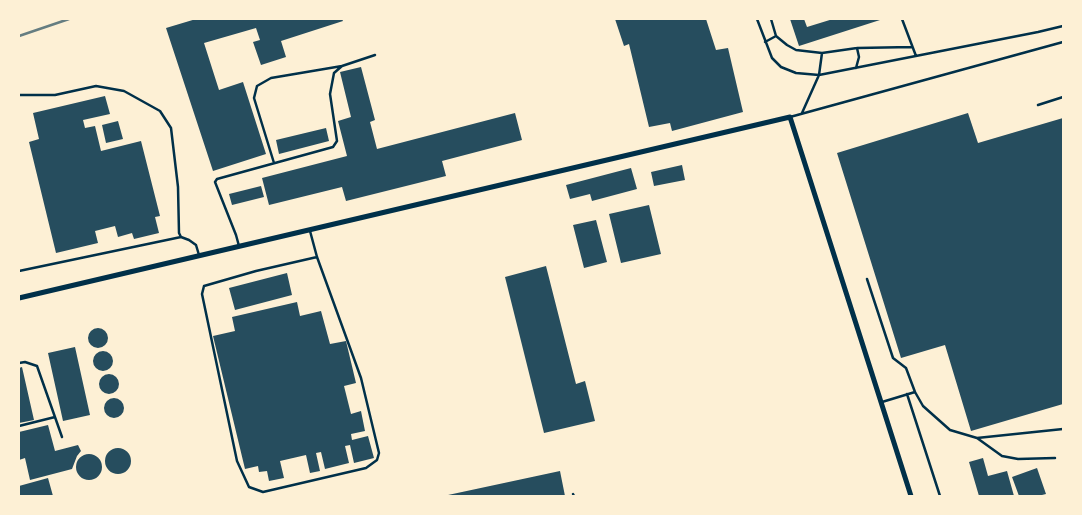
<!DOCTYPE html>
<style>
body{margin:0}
#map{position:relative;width:1082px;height:515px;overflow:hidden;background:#fdf0d5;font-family:"Roboto Condensed",sans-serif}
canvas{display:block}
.frame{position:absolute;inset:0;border:20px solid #fdf0d5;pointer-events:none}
</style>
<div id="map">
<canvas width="1082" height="515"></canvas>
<div class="frame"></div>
</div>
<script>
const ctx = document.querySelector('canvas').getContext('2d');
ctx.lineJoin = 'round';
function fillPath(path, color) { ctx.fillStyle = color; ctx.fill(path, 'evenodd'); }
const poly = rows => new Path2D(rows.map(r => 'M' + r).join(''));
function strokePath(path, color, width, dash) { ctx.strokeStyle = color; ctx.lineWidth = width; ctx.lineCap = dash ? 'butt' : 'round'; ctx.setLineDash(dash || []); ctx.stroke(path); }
fillPath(poly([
 [196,19,342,19,343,21,281,41,286,57,261,65,253,42,260,40,256,28,204,43,219,90,243,82,266,154,213,171,166,28],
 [615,19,706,19,716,50,728,48,743,112,672,131,670,123,649,127,629,44,624,46],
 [790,19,804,19,807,27,833,19,880,19,880,20,799,46],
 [361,67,375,120,370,122,377,149,515,113,522,140,442,161,446,176,346,201,342,187,269,205,262,178,347,156,338,121,351,117,340,72],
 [105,96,110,114,83,120,85,128,95,126,101,151,141,141,160,216,155,217,159,233,134,239,132,233,118,237,115,226,95,231,98,243,56,253,29,142,39,139,33,113],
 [968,113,978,143,1063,118,1063,404,971,431,945,345,901,358,837,153],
 [118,121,123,139,106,143,102,125],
 [326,128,329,141,279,154,276,140],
 [682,165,685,180,654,186,651,172],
 [631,168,637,189,592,201,590,194,570,199,566,185],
 [261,186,264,197,232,205,229,194],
 [649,205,661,254,621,263,609,214],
 [596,220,607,262,584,268,573,225],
 [546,266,576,384,585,381,595,421,544,433,505,277],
 [287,273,292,295,235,310,229,288],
 [297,302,300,316,321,311,330,344,346,341,356,383,344,386,351,414,361,411,365,431,351,434,352,440,368,436,374,458,354,463,350,445,345,446,349,463,325,469,321,452,316,453,320,471,310,473,306,455,280,461,284,478,269,481,267,471,259,472,258,466,245,469,213,336,235,331,232,317],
 '88 338a10 10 0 1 1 20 0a10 10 0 1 1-20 0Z',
 [75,347,90,415,63,421,48,353],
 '93 361a10 10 0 1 1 20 0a10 10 0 1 1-20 0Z',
 [22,367,34,420,19,423,19,368],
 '99 384a10 10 0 1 1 20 0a10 10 0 1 1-20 0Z',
 '104 408a10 10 0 1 1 20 0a10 10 0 1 1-20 0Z',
 [48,425,55,451,78,445,81,451,77,456,72,469,30,480,25,458,19,460,19,432],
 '105 461a13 13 0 1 1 26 0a13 13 0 1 1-26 0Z',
 '76 467a13 13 0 1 1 26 0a13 13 0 1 1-26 0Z',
 [983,458,988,476,1007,471,1014,496,979,496,969,462],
 [1037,468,1046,494,1038,496,1019,496,1012,477],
 [560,471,565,496,448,496,448,495],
 [48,478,53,496,19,496,19,486]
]), '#264d5e');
strokePath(poly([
 [757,19,772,58,781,67,796,73,819,75,1038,32,1063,26],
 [771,19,776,36,787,45,796,50,822,53,857,48,912,47],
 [902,19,916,56],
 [765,42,776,36],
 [856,68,859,57,857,48],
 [19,95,55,95,96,86,124,91,160,111,171,128,178,187,179,233,181,237,189,240,196,245,199,255],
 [1038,105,1063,97],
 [802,113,819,75,822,53],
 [790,117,1063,42],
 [274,163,254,98,257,86,271,78,342,66],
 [310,231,317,257,361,378,379,453,377,460,366,468,263,492,249,487,237,461,202,294,204,286,256,271,317,257],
 [239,246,236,235,215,182,217,179,333,147,337,141,330,94,334,73,342,66,375,55],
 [19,271,181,237],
 [867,279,893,358,906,368,915,392],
 [19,363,25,362,37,366,62,437],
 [907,394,940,496],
 [882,402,915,392,923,406,950,430,977,438,1063,429],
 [19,426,55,417],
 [977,438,1002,456,1018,459,1055,458],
 [573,494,574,496]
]), '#003049', 2.5);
strokePath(poly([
 [19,298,790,117,911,496]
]), '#003049', 5);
strokePath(poly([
 [19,36,69,19]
]), '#657d81', 2.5);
</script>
